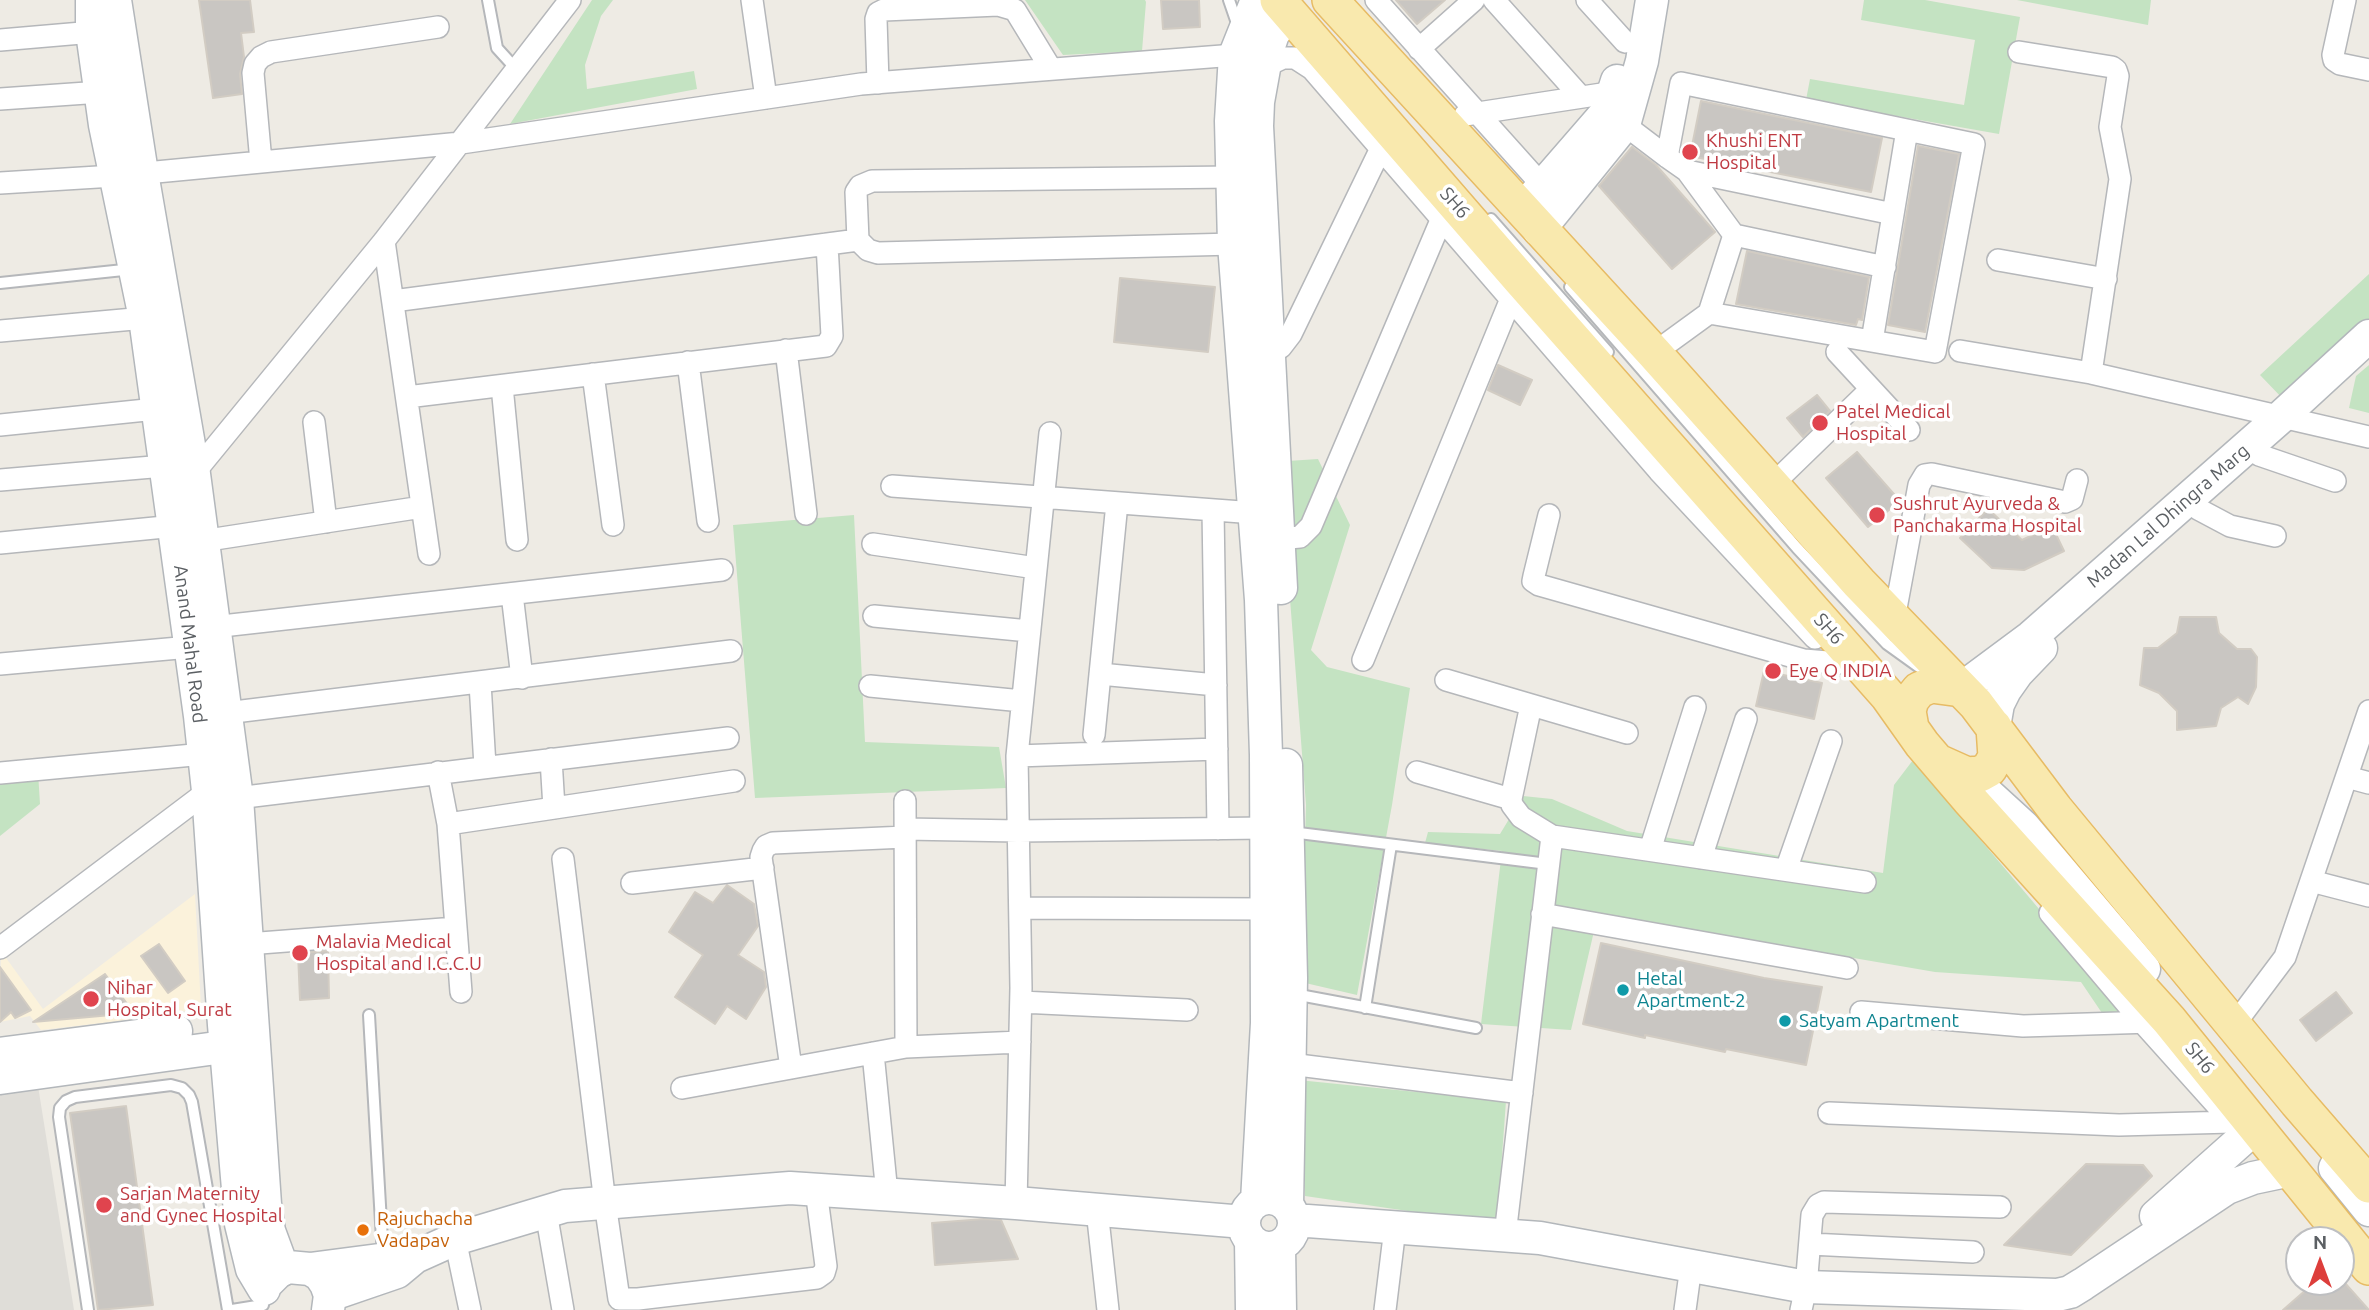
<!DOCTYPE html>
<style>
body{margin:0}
#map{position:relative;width:2369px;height:1310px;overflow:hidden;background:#eeebe4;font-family:Ubuntu,sans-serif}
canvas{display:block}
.north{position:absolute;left:2285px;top:1226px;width:70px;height:70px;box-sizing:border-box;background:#fff;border:2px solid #bebfc1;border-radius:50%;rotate:0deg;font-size:19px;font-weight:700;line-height:28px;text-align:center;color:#5c6064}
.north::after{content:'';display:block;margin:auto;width:24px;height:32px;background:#dd3e3b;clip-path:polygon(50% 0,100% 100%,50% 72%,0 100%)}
</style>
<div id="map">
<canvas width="2369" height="1310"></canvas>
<div class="north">N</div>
</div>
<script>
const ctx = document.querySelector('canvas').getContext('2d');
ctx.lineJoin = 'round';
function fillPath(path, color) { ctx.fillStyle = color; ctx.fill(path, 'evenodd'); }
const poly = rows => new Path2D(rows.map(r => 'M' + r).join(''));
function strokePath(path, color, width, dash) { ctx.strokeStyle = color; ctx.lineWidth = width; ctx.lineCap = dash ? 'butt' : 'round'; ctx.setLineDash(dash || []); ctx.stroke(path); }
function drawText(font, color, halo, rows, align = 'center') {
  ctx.font = font + ' Ubuntu,sans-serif'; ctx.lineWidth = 7; ctx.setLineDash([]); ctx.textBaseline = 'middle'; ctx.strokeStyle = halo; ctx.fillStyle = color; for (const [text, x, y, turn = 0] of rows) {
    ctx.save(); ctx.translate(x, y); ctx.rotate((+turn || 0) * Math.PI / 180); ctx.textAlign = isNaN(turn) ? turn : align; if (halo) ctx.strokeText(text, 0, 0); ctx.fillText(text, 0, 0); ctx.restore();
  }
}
fillPath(poly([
 [195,894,201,1008,137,1019,41,1030,30,1016,0,1022,1,951,43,1009]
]), '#fbf2db');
fillPath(poly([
 [38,1086,74,1310,0,1310,0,1092]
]), '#dfddd8');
fillPath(poly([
 [592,0,613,0,601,16,585,65,587,89,694,71,697,89,510,124],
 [1025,0,1145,0,1146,2,1142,51,1063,55],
 [1864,0,1925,0,2020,17,1999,134,1806,100,1810,79,1964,105,1975,40,1861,20],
 [2017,0,2151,0,2148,25],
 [2369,274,2369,322,2284,400,2260,375],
 [2369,365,2369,413,2349,408,2356,376],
 [1318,459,1350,525,1311,650,1327,667,1410,688,1392,805,1357,995,1301,982,1306,805,1290,599,1288,461],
 [854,515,865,742,999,747,1006,788,755,798,733,525],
 [1913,760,2127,1013,2106,1019,2081,982,1935,972,1598,914,1571,1030,1481,1024,1502,851,1425,843,1428,832,1500,834,1523,796,1552,799,1627,831,1883,873,1894,785],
 [38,772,40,804,0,836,0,776],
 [1298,1080,1506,1101,1497,1224,1305,1196]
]), '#c4e3c2');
const building = poly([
 [199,0,250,0,254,32,241,33,244,57,240,74,242,94,213,98,199,0],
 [1161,0,1199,0,1200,27,1163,29,1161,0],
 [1396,0,1445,0,1417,24,1396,0],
 [1701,101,1882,138,1871,192,1690,156,1701,101],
 [1918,146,1959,154,1925,332,1888,325,1918,146],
 [1632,147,1656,165,1715,232,1672,269,1599,186,1632,147],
 [1747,251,1869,277,1862,320,1858,319,1856,325,1736,304,1747,251],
 [1120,278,1215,287,1208,352,1114,342,1120,278],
 [1498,365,1532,380,1520,405,1488,390,1498,365],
 [1817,395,1830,411,1803,437,1787,418,1817,395],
 [1857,452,1900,501,1868,527,1826,478,1857,452],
 [1988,509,2022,540,2052,526,2064,551,2024,570,1992,568,1960,538,1988,509],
 [2180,617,2216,617,2219,633,2237,649,2251,649,2257,657,2256,687,2248,704,2238,697,2221,708,2216,726,2177,730,2177,711,2159,693,2140,685,2144,648,2158,648,2177,633,2180,617],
 [1764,671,1822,683,1814,719,1756,706,1764,671],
 [727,885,754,904,758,926,738,955,764,972,766,987,746,1019,727,1006,715,1024,675,997,703,955,669,932,695,892,713,903,727,885],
 [1601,943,1764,978,1822,987,1806,1065,1726,1049,1725,1052,1645,1035,1645,1038,1583,1024,1601,943],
 [159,944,185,981,168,993,141,956,159,944],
 [328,951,329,998,300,1000,298,953,328,951],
 [0,967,31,1010,15,1018,11,1012,0,1022,0,967],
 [105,974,134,1013,33,1022,105,974],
 [2336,992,2352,1013,2316,1041,2300,1020,2336,992],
 [126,1106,153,1305,98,1310,70,1113,126,1106],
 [2086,1164,2143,1165,2152,1176,2071,1255,2004,1245,2086,1164],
 [984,1219,1001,1220,1018,1259,935,1265,932,1223,984,1219],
 [2315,1282,2344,1282,2369,1310,2283,1310,2315,1282]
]);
fillPath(building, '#c9c6c2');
strokePath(building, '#d2ccc3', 2);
const lane = poly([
 [488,0,497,48,517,70],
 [1229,0,1239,29],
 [1491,219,1608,352],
 [0,283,133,269],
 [1570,287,1797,548,1887,644,1919,667],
 [1291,832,1548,864],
 [1294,994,1476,1028],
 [1365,1008,1391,845],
 [369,1015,383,1257],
 [88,1310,59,1117,60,1108,66,1101,75,1097,171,1085,182,1088,189,1095,192,1102,228,1310],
 [232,1310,263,1305]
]);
const street = poly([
 [752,0,766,98],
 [1376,0,1550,194],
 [1494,0,1580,96],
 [1587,0,1625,42],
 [2345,0,2333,55,2334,60,2340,64,2369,70],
 [0,40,105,31],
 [1419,49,1474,0],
 [2019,52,2112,67,2116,70,2118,76,2110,127,2120,179,2091,373,2369,437],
 [1264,67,1283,58,1295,58,1312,69,1659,471,1815,638],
 [878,83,876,19,878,13,884,10,998,5,1015,10,1051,69],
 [0,99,101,92],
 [1465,115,1615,92],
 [1613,116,1667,157,1687,171,1734,235,1709,313,1935,352,1974,144,1681,83,1667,157],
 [261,162,253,73,255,64,261,57,271,52,438,27],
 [1687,171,1893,214],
 [0,183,114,176,461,143,861,84,1235,55],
 [1734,235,1885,267],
 [858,240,856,192,860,186,872,181,1233,177],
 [384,241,429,554],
 [1998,260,2106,279],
 [393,301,858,240,868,250,878,253,1234,244],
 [0,331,145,318],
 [1872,341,1907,130],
 [786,350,806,514],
 [1960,351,2091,373],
 [1837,352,1909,430],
 [1654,353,1709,313],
 [1269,355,1281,347,1291,334,1385,140],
 [688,362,708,521],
 [593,374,613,525],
 [502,386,517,540],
 [407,397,826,346,832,336,827,244],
 [314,422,326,522],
 [0,425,156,409],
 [2259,455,2335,481],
 [190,478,384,241,570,0],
 [0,480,164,466],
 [1772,485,1871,389],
 [892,486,1255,513],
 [2198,509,2230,526,2275,536],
 [1213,510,1218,829],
 [1549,515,1534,576,1533,581,1539,585,1804,660,1839,663],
 [1266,540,1300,537,1311,526,1442,218],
 [202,541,422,507],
 [0,543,175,526],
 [873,544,1036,568],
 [512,594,522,678],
 [874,616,1029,631],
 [1894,619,1919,485,1925,475,1932,474,2065,502,2072,499,2077,480],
 [213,627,722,570],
 [1363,660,1515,289],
 [0,664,190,647],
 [1100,674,1216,685],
 [1446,680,1627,733],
 [480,683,485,766],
 [870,686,1022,701],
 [1531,705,1511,799,1512,805,1521,817,1552,836],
 [226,713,731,651],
 [1094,735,1117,503],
 [1017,756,1217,749],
 [551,759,554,808],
 [438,772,448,824,734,781],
 [1417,772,1511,799],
 [0,773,204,754],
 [2347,777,2369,783],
 [237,798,728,738],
 [905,801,906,1047],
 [448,824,461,992],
 [905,829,1018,831,1265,828],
 [1650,850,1695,707],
 [1701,858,1746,719],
 [563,859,605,1203,619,1299,638,1299,817,1278,824,1273,826,1266,816,1190],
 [1786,870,1831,741],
 [2311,881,2369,896],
 [632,883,763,868],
 [1020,908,1266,909],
 [2050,913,2143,1023,2222,1111],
 [1542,914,1847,968],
 [247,944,456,928],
 [0,948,208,791],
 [1021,1002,1187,1010],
 [1861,1012,2023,1026,2152,1022],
 [2234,1025,2285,957,2369,711],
 [873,1053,887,1194],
 [1290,1064,1522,1093],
 [791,1068,761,857,763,851,766,846,773,843,905,837],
 [682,1088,906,1047,1020,1042],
 [1829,1113,2119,1125,2232,1122],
 [1016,1203,1021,988,1017,756,1050,433],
 [1097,1210,1108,1310],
 [546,1212,563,1310],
 [1505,1235,1552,836,1865,882],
 [455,1239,470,1310],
 [1810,1244,1973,1252],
 [1385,1310,1395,1228],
 [1685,1310,1691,1266],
 [1801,1310,1806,1287,1812,1215,1818,1205,1824,1202,2000,1207]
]);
const secondary = poly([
 [92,0,92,32,105,125,145,318,200,716,208,791,224,1025,241,1224,252,1269,264,1289],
 [115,0,142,173,194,474,237,798,265,1204,269,1231,283,1269],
 [1257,0,1235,55,1231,121,1234,244,1261,600,1266,755,1267,1023,1257,1201],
 [1522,210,1607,112,1617,81],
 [1539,230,1624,125,1642,61,1652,0],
 [1281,588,1257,126,1258,102,1267,52,1273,34,1289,12],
 [1961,689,2031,637,2282,416,2369,336],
 [1994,727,1998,704,2005,690,2017,673,2041,648],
 [1286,765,1291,978,1287,1206],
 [1967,775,2024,827,2144,969],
 [0,1054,176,1031],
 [0,1078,245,1044],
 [2335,1168,2369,1210],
 '1244 1223a25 25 0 1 1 50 0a25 25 0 1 1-50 0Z',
 [2156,1216,2256,1127],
 [1294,1220,1540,1238,1806,1287,2057,1295,2070,1292,2083,1284,2227,1188,2253,1178,2291,1170],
 [1251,1241,1252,1310],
 [1279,1246,1280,1310],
 [310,1269,402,1257],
 [268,1282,278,1272,288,1267,310,1269,320,1275,326,1284,330,1295,328,1310],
 [330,1295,397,1272,415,1257,455,1239,565,1206,790,1188,1016,1203,1244,1222]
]);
const primary = poly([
 [1278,0,1520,279,1888,696,1922,744,1969,799,2169,1020,2369,1267],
 [1330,0,1654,353,1859,583,1976,704,2055,809,2297,1102,2369,1185],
 [1911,728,1908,711,1911,700,1919,690,1931,685,1961,689],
 [1938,762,1967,775,1980,774,1989,769,1996,757,1994,727]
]);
strokePath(lane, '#b5b7ba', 14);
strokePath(street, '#b5b7ba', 24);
strokePath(secondary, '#b3b7bb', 35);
strokePath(primary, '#e7bb64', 38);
strokePath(lane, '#fff', 10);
strokePath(street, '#fff', 21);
strokePath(secondary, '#fff', 32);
strokePath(primary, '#f9e9ae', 35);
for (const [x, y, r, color] of [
 [1690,152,9,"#e0444e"],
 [1820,423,9,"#e0444e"],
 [1877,515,9,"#e0444e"],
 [1773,671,9,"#e0444e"],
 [300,953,9,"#e0444e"],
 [1623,990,7,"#0f9aa8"],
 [91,999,9,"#e0444e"],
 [1785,1021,7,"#0f9aa8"],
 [104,1205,9,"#e0444e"],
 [363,1230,7,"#e8710a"]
]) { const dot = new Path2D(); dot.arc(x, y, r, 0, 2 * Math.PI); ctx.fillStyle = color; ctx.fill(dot); strokePath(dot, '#fff', 2.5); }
drawText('19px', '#be3a42', '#fff', [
 ["Khushi ENT",1706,141],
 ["Hospital",1706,163],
 ["Patel Medical",1836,412],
 ["Hospital",1836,434],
 ["Sushrut Ayurveda &",1893,504],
 ["Panchakarma Hospital",1893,526],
 ["Eye Q INDIA",1789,671],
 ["Malavia Medical",316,942],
 ["Hospital and I.C.C.U",316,964],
 ["Nihar",107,988],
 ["Hospital, Surat",107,1010],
 ["Sarjan Maternity",120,1194],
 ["and Gynec Hospital",120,1216]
], 'left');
drawText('19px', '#5c6064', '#fff', [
 ["SH6",1455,203,49],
 ["Madan Lal Dhingra Marg",2168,516,-41],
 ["SH6",1829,629,49],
 ["Anand Mahal Road",190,644,83],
 ["SH6",2200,1058,51]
]);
drawText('19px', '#0d838f', '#fff', [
 ["Hetal",1637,979],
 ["Apartment-2",1637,1001],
 ["Satyam Apartment",1799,1021]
], 'left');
drawText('19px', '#c56008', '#fff', [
 ["Rajuchacha",377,1219],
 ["Vadapav",377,1241]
], 'left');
</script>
